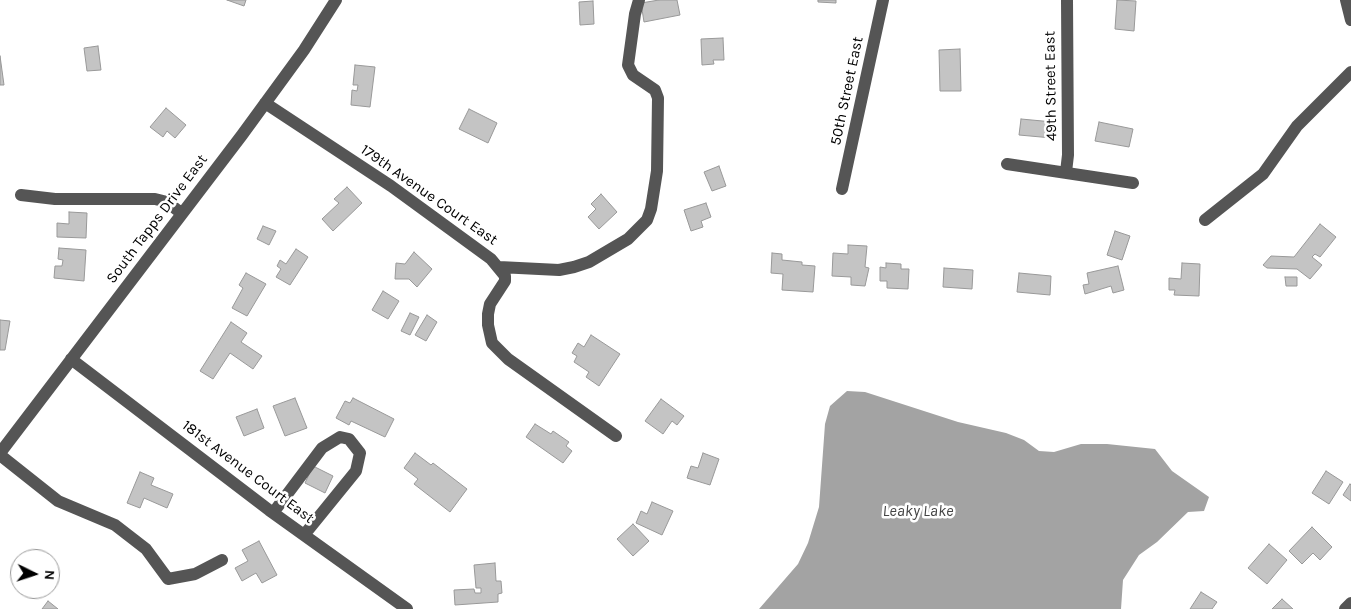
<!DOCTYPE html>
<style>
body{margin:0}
#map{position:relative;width:1351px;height:609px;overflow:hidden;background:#fff;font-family:Karla,sans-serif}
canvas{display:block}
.north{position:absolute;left:10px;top:549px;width:50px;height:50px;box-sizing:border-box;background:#fff;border:1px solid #999;border-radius:50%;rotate:94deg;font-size:14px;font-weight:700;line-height:20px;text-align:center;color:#000}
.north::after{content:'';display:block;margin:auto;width:18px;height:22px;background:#000;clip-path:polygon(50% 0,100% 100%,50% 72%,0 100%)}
</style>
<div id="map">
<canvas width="1351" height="609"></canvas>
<div class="north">N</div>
</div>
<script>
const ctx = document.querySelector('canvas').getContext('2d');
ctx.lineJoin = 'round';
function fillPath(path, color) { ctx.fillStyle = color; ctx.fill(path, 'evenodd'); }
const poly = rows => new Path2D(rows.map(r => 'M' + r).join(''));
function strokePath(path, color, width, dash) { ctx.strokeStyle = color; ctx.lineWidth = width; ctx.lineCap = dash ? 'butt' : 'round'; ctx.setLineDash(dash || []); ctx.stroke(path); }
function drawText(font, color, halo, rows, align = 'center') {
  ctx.font = font + ' Karla,sans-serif'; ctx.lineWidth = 5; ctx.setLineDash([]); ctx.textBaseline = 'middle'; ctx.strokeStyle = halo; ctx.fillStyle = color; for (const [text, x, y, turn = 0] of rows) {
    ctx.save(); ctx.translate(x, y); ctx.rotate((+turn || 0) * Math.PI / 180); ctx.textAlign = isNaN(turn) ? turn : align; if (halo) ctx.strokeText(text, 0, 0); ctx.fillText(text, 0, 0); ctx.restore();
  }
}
fillPath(poly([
 [847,391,865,392,958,422,1006,433,1024,440,1039,451,1054,452,1081,444,1107,444,1155,449,1172,471,1209,497,1204,511,1188,512,1157,542,1139,555,1123,580,1121,609,759,609,798,564,808,543,819,507,825,424,830,406]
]), '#a3a3a3');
const building = poly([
 [227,0,246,0,244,6,227,0],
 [659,0,677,0,680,15,644,22,641,3,659,0],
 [818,0,836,0,836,3,818,2,818,0],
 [1117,0,1136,1,1134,31,1115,29,1117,0],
 [593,1,594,24,580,25,579,2,593,1],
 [723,38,724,60,713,60,714,64,702,65,701,39,723,38],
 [98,46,101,70,87,71,84,48,98,46],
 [960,49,961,91,940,91,939,50,960,49],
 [0,56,4,85,0,85,0,56],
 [355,65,375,67,370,107,351,105,352,90,357,91,358,85,353,85,355,65],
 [166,108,186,125,175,138,167,131,163,137,150,127,166,108],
 [469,109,497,123,488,143,459,129,469,109],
 [1021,119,1053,122,1052,138,1019,135,1021,119],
 [1099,122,1133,129,1129,147,1095,141,1099,122],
 [719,166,726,186,712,191,704,172,719,166],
 [347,187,362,203,333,231,322,219,339,203,334,199,347,187],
 [601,194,617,212,599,229,588,217,596,209,591,204,601,194],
 [706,203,711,217,701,221,703,227,691,231,684,210,706,203],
 [69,212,87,213,86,238,57,237,57,223,69,224,69,212],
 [1320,224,1336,237,1320,257,1315,254,1312,257,1322,265,1310,279,1297,269,1267,268,1263,265,1271,256,1294,257,1320,224],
 [263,226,276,231,269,245,257,239,263,226],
 [1115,231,1130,236,1122,260,1107,255,1115,231],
 [848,245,867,246,865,267,869,268,865,286,851,285,851,277,832,276,833,253,848,254,848,245],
 [59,248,86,250,84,281,54,278,55,266,62,266,63,260,58,259,59,248],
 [296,249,308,257,290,285,276,277,281,269,277,266,280,260,286,264,296,249],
 [414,252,432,269,417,287,409,279,395,279,396,263,405,264,414,252],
 [772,253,782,254,782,260,802,262,802,265,815,266,813,292,782,290,783,274,771,273,772,253],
 [886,263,901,264,901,269,909,269,908,289,887,288,887,281,880,281,880,267,886,268,886,263],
 [1182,263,1200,264,1199,296,1174,295,1175,290,1169,290,1169,278,1181,279,1182,263],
 [1118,266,1124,290,1113,293,1111,286,1085,294,1083,285,1089,284,1087,273,1118,266],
 [944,268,973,270,972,289,943,287,944,268],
 [246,273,266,284,247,316,232,308,243,288,239,285,246,273],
 [1019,273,1051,276,1050,295,1017,292,1019,273],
 [1285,277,1297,277,1297,286,1286,286,1285,277],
 [383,291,399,301,388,319,372,310,383,291],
 [410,313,419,317,410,335,401,331,410,313],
 [427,315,437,322,426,341,415,335,427,315],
 [0,320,10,321,5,350,0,350,0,320],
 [231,322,247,333,241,342,262,356,253,369,230,353,213,379,200,371,231,322],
 [591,335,620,354,599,386,586,377,589,372,574,362,577,356,572,353,578,343,584,347,591,335],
 [295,398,307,428,285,436,273,406,295,398],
 [353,398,394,419,385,437,351,421,349,425,336,418,345,401,350,403,353,398],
 [661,399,684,416,677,425,672,421,663,434,645,421,661,399],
 [257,409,264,428,244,436,236,417,257,409],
 [535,424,551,434,553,431,569,442,566,446,572,451,563,463,526,437,535,424],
 [415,453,431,465,433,463,467,489,450,512,414,484,418,479,404,468,415,453],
 [703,453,719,459,710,485,687,478,691,466,698,468,703,453],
 [313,466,333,476,325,493,305,483,313,466],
 [1326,471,1343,482,1329,504,1312,493,1326,471],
 [140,472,154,478,151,485,173,494,167,508,144,498,140,508,127,503,140,472],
 [1350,484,1351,485,1351,501,1343,495,1350,484],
 [652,502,673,511,662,535,636,523,641,511,647,514,652,502],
 [633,524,649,541,633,556,617,539,633,524],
 [1312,527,1332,547,1320,560,1313,553,1302,564,1289,551,1312,527],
 [259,541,277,575,262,583,256,573,242,581,235,568,248,561,242,550,259,541],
 [1269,544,1287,560,1267,584,1248,568,1269,544],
 [495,563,496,581,501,581,502,593,498,594,498,602,455,605,454,590,474,589,475,593,481,593,481,588,476,588,474,565,495,563],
 [1201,592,1217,602,1212,609,1190,609,1201,592],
 [1282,599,1293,609,1272,609,1282,599],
 [48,601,58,609,42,609,48,601]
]);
fillPath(building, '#c4c4c4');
strokePath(building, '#999', 1);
strokePath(poly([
 [1346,0,1351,20],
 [265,103,391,186,491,259,505,276,505,281,490,304,488,314,488,325,492,343,508,359,616,436],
 [1007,164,1133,183],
 [1066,172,1068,155,1067,0],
 [842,189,883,0],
 [21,195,55,199,155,199,167,202,181,213],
 [1205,220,1263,174,1297,126,1351,72],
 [499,267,559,270,574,267,589,262,628,239,647,220,651,209,657,171,658,98,655,90,633,75,628,65,635,14,639,0],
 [71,359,269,510,407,609],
 [0,453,242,135,304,50,336,0],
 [0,455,58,501,115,525,146,549,168,579,195,574,222,560],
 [273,513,322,448,340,437,349,439,360,453,356,471,304,535],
 [1345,609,1351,603]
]), '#555', 12);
drawText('15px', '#000', '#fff', [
 ["49th Street East",1051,86,-91],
 ["50th Street East",847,91,-78],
 ["179th Avenue Court East",429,195,35],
 ["South Tapps Drive East",157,219,-53],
 ["181st Avenue Court East",248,472,37]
]);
drawText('italic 16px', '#444', '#fff', [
 ["Leaky Lake",918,511]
]);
</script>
